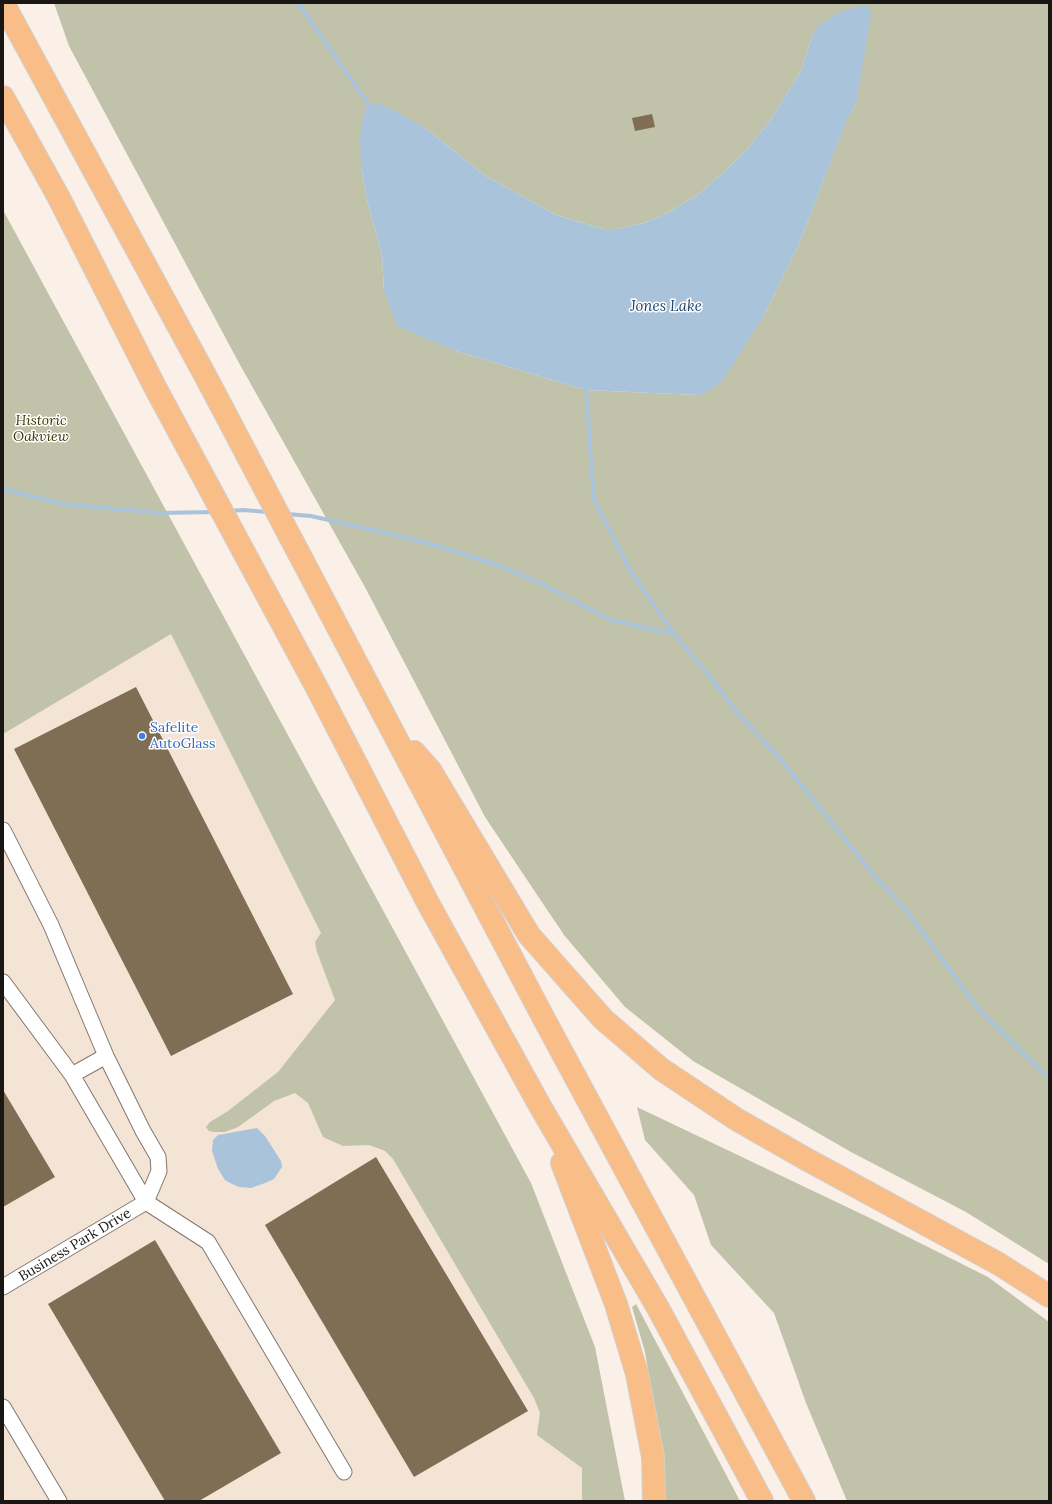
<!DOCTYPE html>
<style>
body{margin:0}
#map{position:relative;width:1052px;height:1504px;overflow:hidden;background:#faf0e8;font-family:Lora,serif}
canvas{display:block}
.frame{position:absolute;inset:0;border:4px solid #191613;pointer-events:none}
</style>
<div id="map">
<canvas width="1052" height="1504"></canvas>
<div class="frame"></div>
</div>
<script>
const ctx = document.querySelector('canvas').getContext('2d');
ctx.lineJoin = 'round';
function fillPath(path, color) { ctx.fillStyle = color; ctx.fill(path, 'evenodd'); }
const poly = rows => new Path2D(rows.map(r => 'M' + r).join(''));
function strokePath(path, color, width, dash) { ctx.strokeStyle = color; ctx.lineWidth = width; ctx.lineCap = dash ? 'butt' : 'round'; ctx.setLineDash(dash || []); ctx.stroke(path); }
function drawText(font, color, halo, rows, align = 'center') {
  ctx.font = font + ' Lora,serif'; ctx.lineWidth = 3; ctx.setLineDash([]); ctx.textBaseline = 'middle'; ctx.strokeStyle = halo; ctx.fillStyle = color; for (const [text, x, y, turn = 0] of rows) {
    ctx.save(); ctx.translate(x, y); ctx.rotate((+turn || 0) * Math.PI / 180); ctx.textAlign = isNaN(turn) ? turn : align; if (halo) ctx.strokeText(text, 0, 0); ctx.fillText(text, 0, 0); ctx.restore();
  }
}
fillPath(poly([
 [3,462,115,501,582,1469,582,1501,3,1501]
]), '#f4e4d6');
fillPath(poly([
 [54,3,1049,3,1049,1264,966,1212,851,1152,693,1061,625,1007,564,935,485,817,366,589,239,363,69,46],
 [813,34,856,104,847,118,799,244,763,317,698,395,586,390,456,351,384,290,382,255,367,200,361,167,424,127,484,175,556,215,603,229,618,229,644,223,666,214,702,192,744,153,771,119,801,71],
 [3,210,531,1183,595,1347,625,1501,582,1501,582,1468,537,1435,540,1413,534,1398,393,1159,385,1151,369,1145,343,1146,323,1137,308,1103,295,1093,274,1101,238,1127,225,1132,214,1132,209,1131,206,1127,210,1122,228,1111,278,1072,335,1000,317,952,315,942,321,933,171,634,3,734],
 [637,1107,870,1218,988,1277,1049,1322,1049,1501,847,1501,806,1403,774,1313,711,1245,694,1195,645,1140],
 [636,1304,740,1501,663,1501,661,1448,645,1352,632,1307]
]), '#c0c2aa');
fillPath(poly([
 [865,5,870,8,871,16,856,104,847,119,799,244,763,317,723,380,713,389,698,395,586,390,456,351,397,326,384,290,382,255,367,200,361,167,360,135,365,108,370,105,382,104,424,127,484,175,556,215,603,229,618,229,644,223,666,214,702,192,744,153,771,119,801,71,813,34,819,25,844,10],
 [257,1128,265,1136,281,1161,282,1167,274,1179,265,1183,251,1188,239,1187,232,1184,225,1180,218,1169,212,1151,213,1140,218,1135]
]), '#a9c3db');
strokePath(poly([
 [298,3,369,105,371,110],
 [584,386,586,390,594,500,631,572,674,634,708,674,736,711,782,761,872,873,906,910,980,1011,1049,1078],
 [3,489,63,504,160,513,214,512],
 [229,511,243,510,268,512],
 [287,514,311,516,416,540,458,552,503,567,540,583,611,620,673,634]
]), '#a9c3db', 4);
fillPath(poly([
 [652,114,655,127,635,131,632,118],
 [136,687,293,994,171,1056,14,749],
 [3,1090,55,1177,3,1207],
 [376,1157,528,1411,414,1477,265,1225],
 [155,1240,281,1453,199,1501,165,1501,48,1304]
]), '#806e54');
const minor = poly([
 [3,830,51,925,106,1056,143,1131,158,1157,159,1171,146,1202],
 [3,982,72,1075],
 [106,1056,72,1075,146,1202,208,1242,344,1472],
 [3,1287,146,1202],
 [3,1407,59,1501]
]);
const highway = poly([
 [3,3,206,377,543,1017,804,1501],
 [3,97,58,196,156,389,316,686,428,903,540,1106,658,1308,762,1501],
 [414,752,430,770,529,935,603,1019,661,1069,736,1119,806,1159,999,1264,1049,1296],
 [562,1163,616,1304,637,1374,653,1457,654,1501]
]);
strokePath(minor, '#807770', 17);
strokePath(highway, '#d1d0d0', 24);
strokePath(minor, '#fff', 15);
strokePath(highway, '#f9bd88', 22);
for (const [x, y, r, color] of [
 [142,736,4,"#3f7fe0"]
]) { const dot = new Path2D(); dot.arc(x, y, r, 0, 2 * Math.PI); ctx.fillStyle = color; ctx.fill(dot); strokePath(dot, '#fff', 1.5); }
drawText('italic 14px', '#373800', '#fff', [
 ["Historic",41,421],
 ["Oakview",41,437]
]);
drawText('14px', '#366cbe', '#fff', [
 ["Safelite",150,728],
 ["AutoGlass",150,744]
], 'left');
drawText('14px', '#191613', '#fff', [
 ["Business Park Drive",75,1245,-31]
]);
drawText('italic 15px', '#1e4668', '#fff', [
 ["Jones Lake",666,307]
]);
</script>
